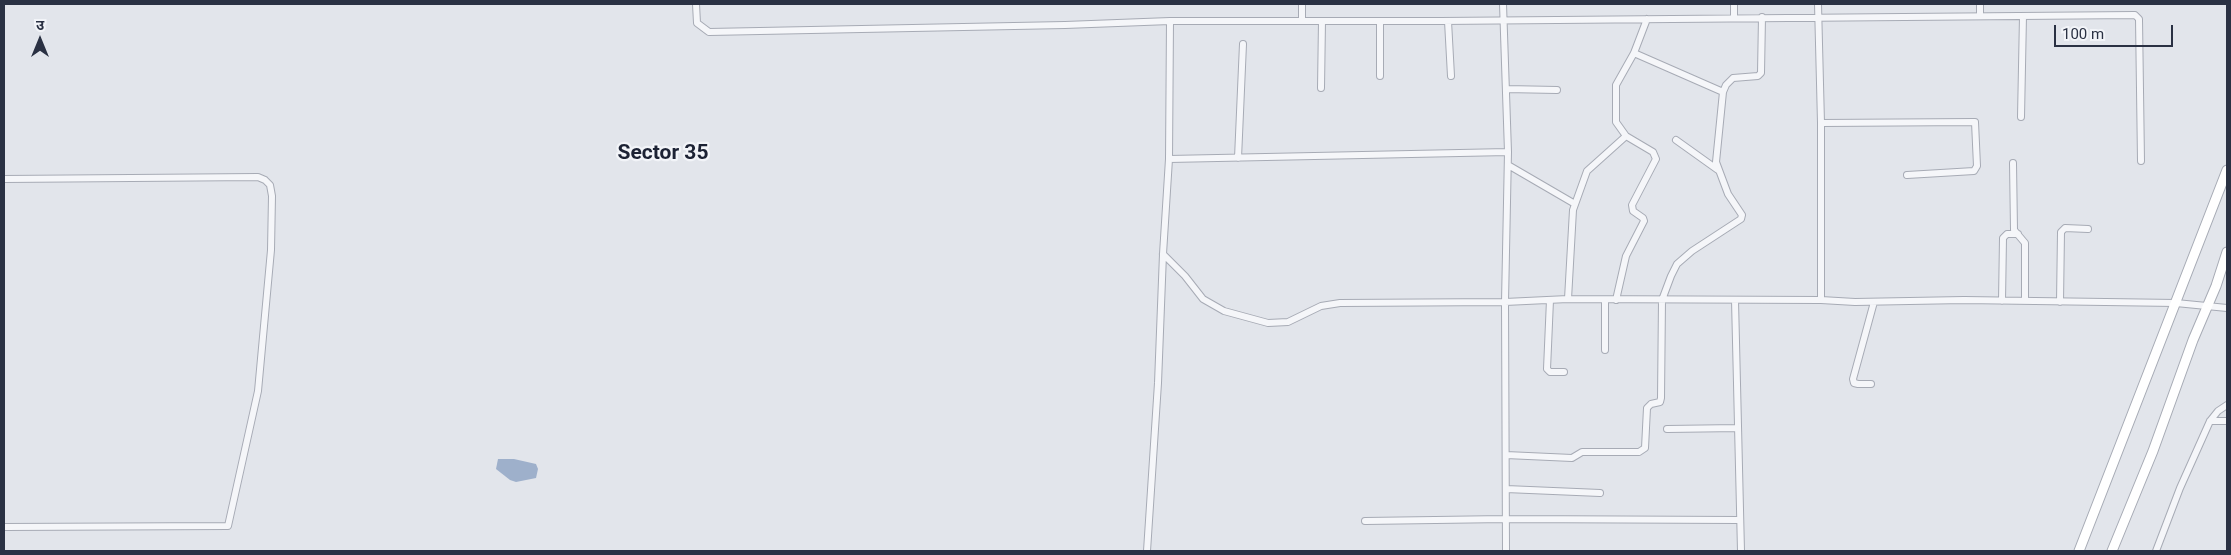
<!DOCTYPE html>
<meta charset="utf-8">
<style>
body{margin:0}
#map{position:relative;width:2231px;height:555px;overflow:hidden;background:#e2e5eb;font-family:Roboto,"Noto Sans Devanagari",sans-serif}
canvas{display:block}
.frame{position:absolute;inset:0;border:5px solid #2a3143;pointer-events:none}
.north{position:absolute;left:15px;top:15px;width:50px;height:50px;-webkit-text-stroke:4px #f2f4f8;paint-order:stroke;rotate:0deg;font-size:14px;font-weight:700;line-height:20px;text-align:center;color:#2a3143}
.north::after{content:'';display:block;margin:auto;width:18px;height:22px;background:#2a3143;clip-path:polygon(50% 0,100% 100%,50% 72%,0 100%)}
.scale{position:absolute;left:2054px;top:25px;width:119px;height:22px;box-sizing:border-box;border:2px solid #2a3143;border-top:0;padding-left:6px;font-size:15px;line-height:18px;white-space:nowrap;color:#2a3143;-webkit-text-stroke:4px #f2f4f8;paint-order:stroke}
</style>
<div id="map">
<canvas width="2231" height="555"></canvas>
<div class="frame"></div>
<div class="north">उ</div>
<div class="scale">100 m</div>
</div>
<script>
const ctx = document.querySelector('canvas').getContext('2d');
ctx.lineJoin = 'round';
function fillPath(path, color) { ctx.fillStyle = color; ctx.fill(path, 'evenodd'); }
const poly = rows => new Path2D(rows.map(r => 'M' + r).join(''));
function strokePath(path, color, width, dash) { ctx.strokeStyle = color; ctx.lineWidth = width; ctx.lineCap = dash ? 'butt' : 'round'; ctx.setLineDash(dash || []); ctx.stroke(path); }
function drawText(font, color, halo, rows, align = 'center') {
  ctx.font = font + ' Roboto,sans-serif'; ctx.lineWidth = 4.5; ctx.setLineDash([]); ctx.textBaseline = 'middle'; ctx.strokeStyle = halo; ctx.fillStyle = color; for (const [text, x, y, turn = 0] of rows) {
    ctx.save(); ctx.translate(x, y); ctx.rotate((+turn || 0) * Math.PI / 180); ctx.textAlign = isNaN(turn) ? turn : align; if (halo) ctx.strokeText(text, 0, 0); ctx.fillText(text, 0, 0); ctx.restore();
  }
}
fillPath(poly([
 [498,459,514,459,536,464,538,469,536,478,516,482,510,480,496,469]
]), '#9eb0cb');
const street = poly([
 [696,4,697,23,709,32,1065,25,1170,21,1441,21,2135,15,2139,19,2141,161],
 [1302,4,1302,21],
 [1503,4,1508,152,1505,302,1506,551],
 [1818,4,1821,123,1821,300],
 [1980,4,1980,16],
 [1734,17,1734,4],
 [1380,21,1380,76],
 [1448,21,1451,76],
 [1634,53,1723,92],
 [1321,88,1322,21],
 [1506,89,1557,90],
 [2021,117,2023,16],
 [1821,123,1975,122,1977,166,1974,171,1907,175],
 [1676,140,1718,170],
 [1238,158,1243,44],
 [1169,159,1508,152],
 [2013,163,2014,230,2025,243,2025,301],
 [1508,165,1575,204],
 [4,179,258,177,265,180,270,185,272,196,271,250,258,391,228,526,4,527],
 [1163,254,1185,276,1203,299,1224,311,1268,323,1288,322,1321,306,1340,303,1505,302,1568,299,1821,300,1855,302,1964,300,2176,303,2227,308],
 [1568,299,1573,210,1587,171,1626,136,1616,122,1616,85,1634,53,1647,19],
 [1550,300,1547,369,1550,372,1564,372],
 [1605,300,1605,350],
 [1616,300,1626,256,1644,221,1643,218,1633,211,1632,205,1656,159,1653,152,1626,136],
 [1735,300,1741,551],
 [2002,301,2003,238,2007,234,2018,234],
 [2060,302,2061,232,2065,228,2088,229],
 [1871,384,1858,384,1854,383,1853,379,1874,302],
 [2210,421,2227,421],
 [1667,429,1738,428],
 [1506,455,1572,458,1582,452,1639,452,1645,448,1647,408,1651,404,1660,402,1661,398,1662,300,1671,276,1677,264,1692,251,1741,219,1742,215,1728,194,1716,162,1723,92,1726,85,1733,78,1758,76,1761,73,1762,17],
 [1506,489,1600,493],
 [1365,521,1505,519,1739,520],
 [1147,551,1158,383,1163,254,1169,159,1170,21],
 [2156,551,2180,488,2210,421,2218,411,2227,405]
]);
const secondary = poly([
 [2079,551,2227,170],
 [2112,551,2153,451,2193,340,2216,286,2227,252]
]);
strokePath(street, '#a7abb5', 8);
strokePath(secondary, '#a7abb5', 11);
strokePath(street, '#f5f6f9', 6);
strokePath(secondary, '#fff', 9);
drawText('bold 21px', '#1c2234', '#f2f4f8', [
 ["Sector 35",663,154]
]);
</script>
